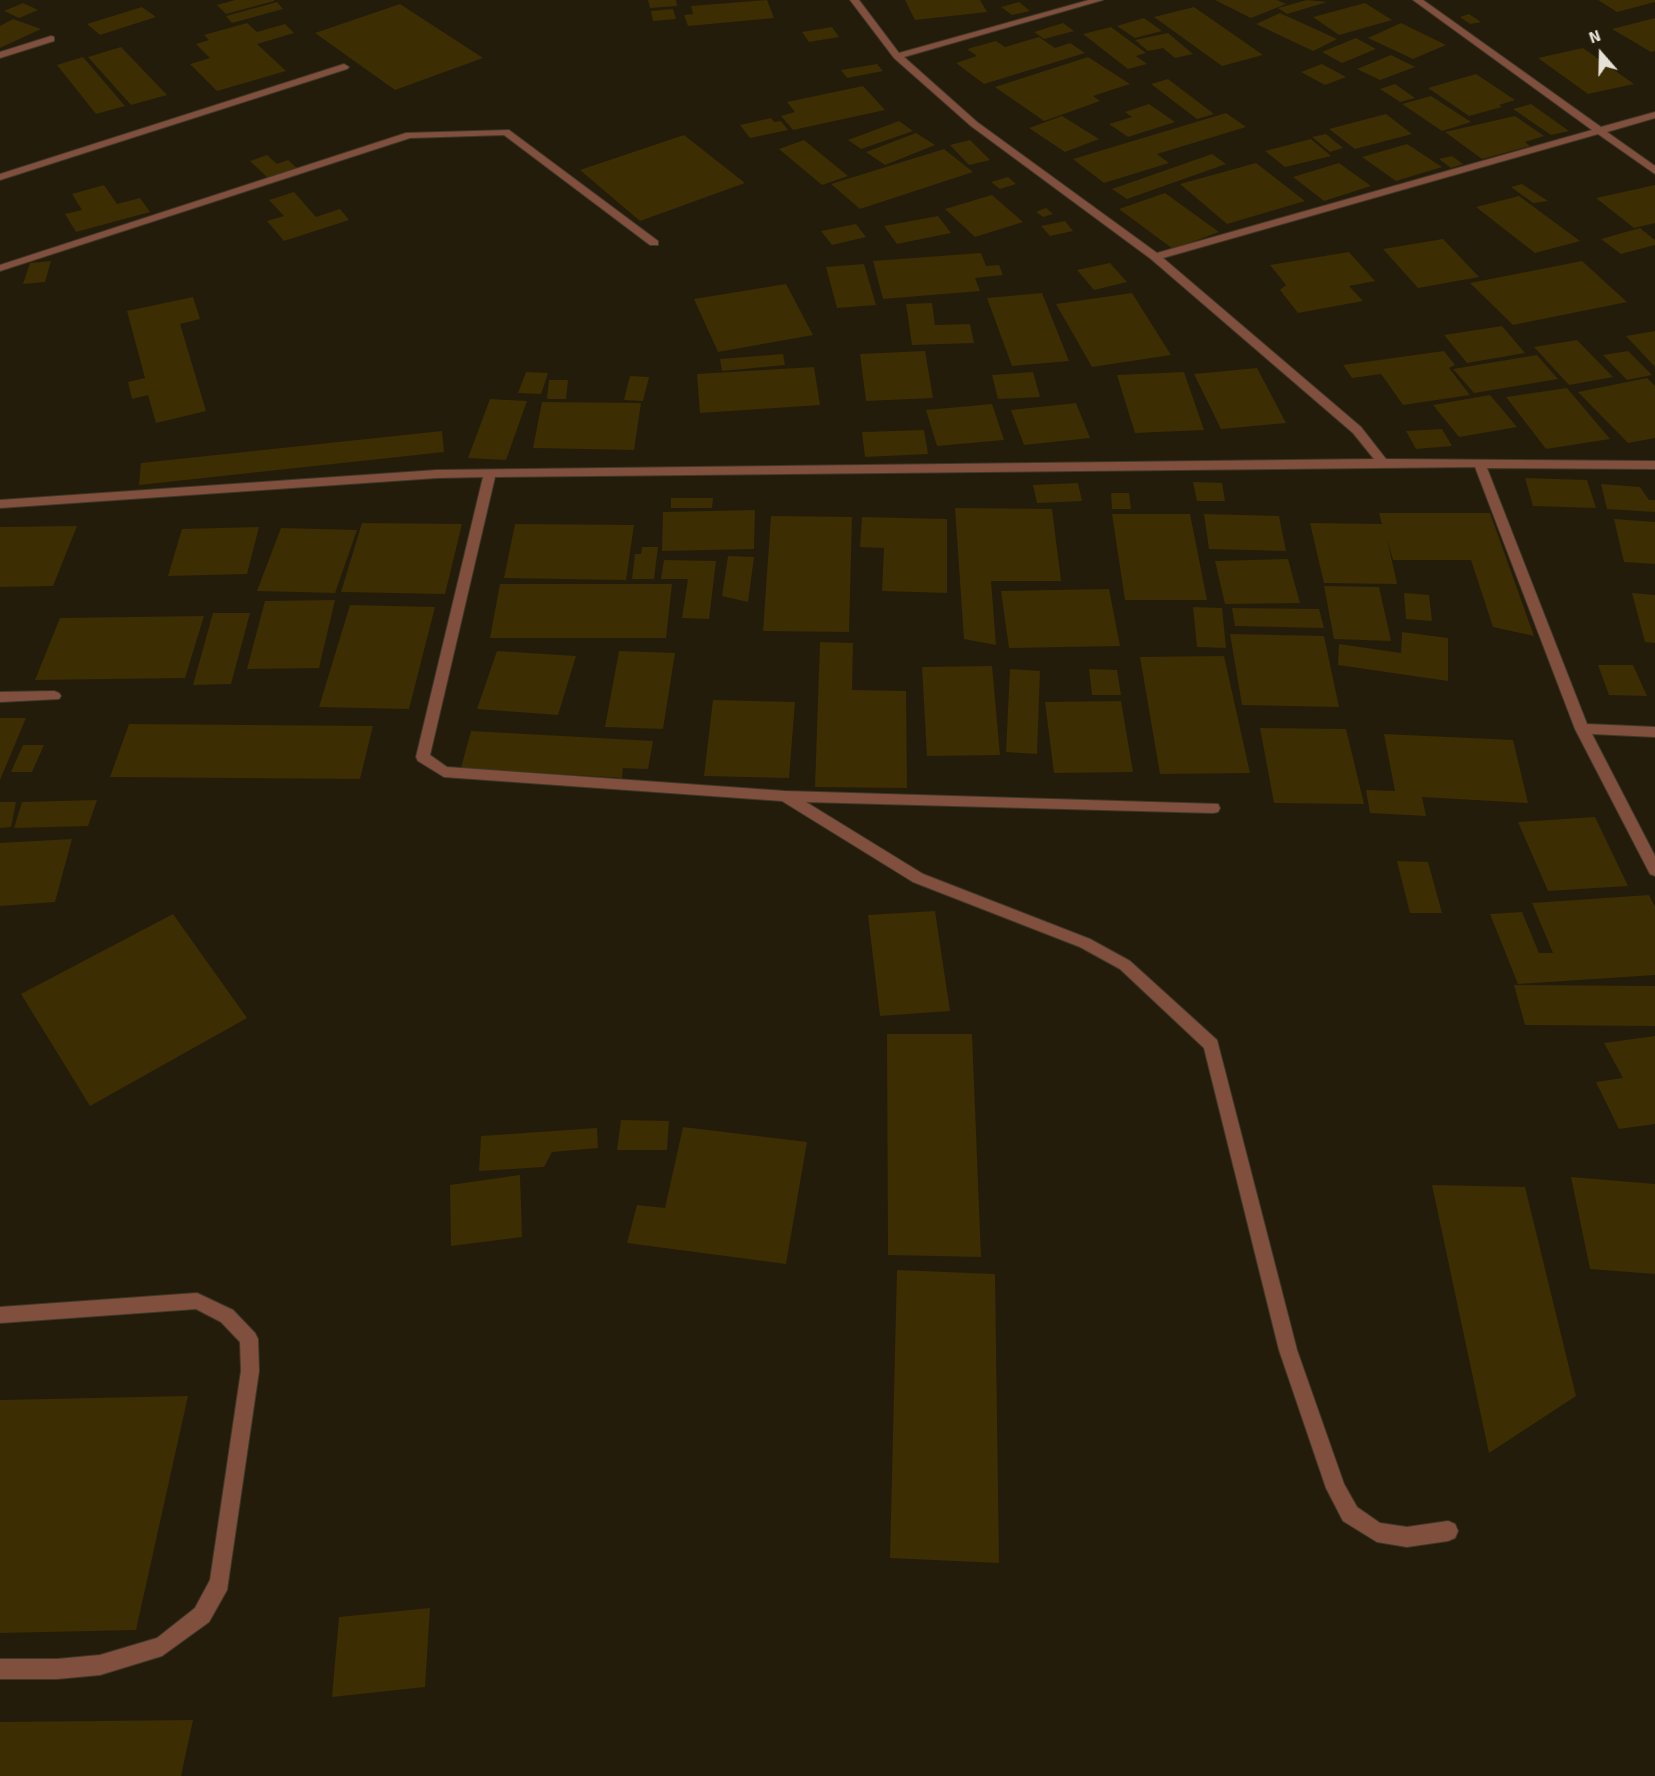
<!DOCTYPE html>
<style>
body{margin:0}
#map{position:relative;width:1655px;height:1776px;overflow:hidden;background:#231c0b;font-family:Signika,sans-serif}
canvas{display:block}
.north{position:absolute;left:1571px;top:24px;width:60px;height:60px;-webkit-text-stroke:4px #231c0b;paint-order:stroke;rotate:340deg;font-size:16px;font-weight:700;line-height:24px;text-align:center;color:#e5e1d6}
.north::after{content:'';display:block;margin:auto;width:21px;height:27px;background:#e5e1d6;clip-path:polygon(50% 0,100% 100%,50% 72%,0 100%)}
</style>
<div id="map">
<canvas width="1655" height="1776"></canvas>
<div class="north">N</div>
</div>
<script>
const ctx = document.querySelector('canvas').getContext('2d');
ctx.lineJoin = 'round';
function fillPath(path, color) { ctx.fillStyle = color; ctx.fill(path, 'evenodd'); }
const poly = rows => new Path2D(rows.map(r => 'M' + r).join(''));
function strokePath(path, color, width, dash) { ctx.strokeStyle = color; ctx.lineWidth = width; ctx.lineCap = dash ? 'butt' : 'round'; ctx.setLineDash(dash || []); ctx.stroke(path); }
fillPath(poly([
 [235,0,274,0,274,1,226,14,217,5],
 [648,0,676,0,677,6,650,8],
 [767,0,774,18,688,26,684,15,693,14,691,6],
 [905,0,980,0,987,12,915,20],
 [1215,0,1277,0,1286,4,1251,18],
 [1307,0,1327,2,1287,14,1278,8],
 [1598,0,1655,0,1655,2,1617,12],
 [277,2,283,9,232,23,226,16],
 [1019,2,1030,11,1012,15,1001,7],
 [23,3,38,10,19,18,4,11],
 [1365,3,1392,20,1339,35,1313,17],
 [400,4,483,58,395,90,315,33],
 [142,7,156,17,100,35,87,24],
 [1194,7,1263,55,1222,66,1154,17],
 [673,9,676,19,653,21,651,11],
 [1280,13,1337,39,1313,51,1256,24],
 [1469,14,1481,22,1470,24,1460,17],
 [1144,18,1162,31,1135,38,1117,26],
 [1655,18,1655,51,1651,52,1612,29],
 [13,19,41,29,0,48,0,26],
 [247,23,257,32,285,24,294,33,257,44,286,71,217,91,190,64,210,58,196,44,209,40,204,35],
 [1063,23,1074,31,1044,39,1034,32],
 [1401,23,1446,45,1413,59,1368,38],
 [832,27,839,37,809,42,802,32],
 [1111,27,1146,53,1136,56,1147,64,1128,69,1083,34],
 [1168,33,1193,54,1175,58,1163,48,1148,51,1135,40],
 [1039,37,1055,48,1070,43,1085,53,984,84,956,63,977,56,967,49,996,41,1005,47],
 [1356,38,1376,49,1342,63,1322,52],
 [121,47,167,95,131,105,88,57],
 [1583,48,1634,84,1588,94,1538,58],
 [1391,55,1415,67,1380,80,1357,69],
 [83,57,125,106,96,114,57,65],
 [1088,57,1130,84,1093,96,1100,101,1044,121,995,87],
 [877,64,883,71,847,78,841,70],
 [1322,64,1346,77,1325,85,1301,72],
 [1476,74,1515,100,1499,105,1502,107,1469,116,1428,88],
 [1168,79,1214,114,1197,119,1151,84],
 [1395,84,1415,98,1400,102,1380,89],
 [863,86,885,110,793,130,781,116,795,112,787,102],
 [1431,96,1471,122,1442,131,1402,104],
 [1149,104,1175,122,1128,137,1109,124,1132,117,1125,112],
 [1531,104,1569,131,1551,135,1513,109],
 [1226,113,1246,127,1157,154,1169,163,1104,183,1073,159],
 [1386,114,1412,134,1355,149,1329,129],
 [1062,116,1099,139,1065,152,1029,128],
 [1515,116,1544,136,1525,142,1530,146,1482,159,1445,132],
 [771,118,774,122,781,121,788,130,750,138,740,125],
 [899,121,913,131,861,149,848,140],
 [916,133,935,145,885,165,866,152],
 [1326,134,1343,148,1330,152,1312,137],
 [684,135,745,183,640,221,580,170],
 [1311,139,1331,156,1285,167,1265,151],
 [804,140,848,176,822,185,779,149],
 [970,140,990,160,969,165,950,145],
 [1407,144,1442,167,1396,181,1362,157],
 [944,149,973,172,860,209,831,184],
 [1212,154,1226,164,1127,199,1112,189],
 [267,155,277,164,288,160,297,168,268,178,250,161],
 [1452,156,1463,164,1451,168,1439,159],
 [1256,163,1305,201,1227,224,1180,184],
 [1339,163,1371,186,1324,201,1293,177],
 [1008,177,1016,184,1000,189,991,182],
 [1522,184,1548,201,1533,203,1511,187],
 [104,185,117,204,140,198,150,212,76,232,65,214,82,210,72,194],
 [1655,185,1655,223,1634,228,1596,198],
 [294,192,316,217,340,209,349,220,284,241,267,221,284,216,269,200],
 [1165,193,1219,232,1173,249,1119,209],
 [992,195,1023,222,975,237,945,209],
 [1519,196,1580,241,1535,253,1476,207],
 [1046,208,1053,214,1043,217,1036,212],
 [938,216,951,233,897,244,884,226],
 [1065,221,1073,231,1050,236,1041,226],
 [856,224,866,237,832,245,821,231],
 [1640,228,1655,240,1655,245,1621,254,1601,239],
 [1443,239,1479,277,1418,288,1383,249],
 [1349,252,1375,281,1349,286,1363,301,1298,313,1280,290,1286,285,1270,265],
 [981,253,986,266,999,265,1003,275,975,278,980,291,883,299,873,261],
 [51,261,45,282,23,284,30,263],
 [1582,261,1627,302,1513,325,1470,283],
 [1110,263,1127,282,1094,290,1077,270],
 [864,264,876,305,837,308,826,267],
 [786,284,813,335,718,352,694,299],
 [1042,293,1069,361,1012,366,987,298],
 [1132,293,1171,355,1092,367,1056,304],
 [193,297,200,319,180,324,206,411,156,423,148,395,132,399,128,382,145,378,127,311],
 [932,303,935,325,970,324,974,343,912,345,906,304],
 [1502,326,1525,353,1467,363,1444,335],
 [1655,331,1655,367,1626,336],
 [1577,340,1613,377,1569,385,1534,347],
 [925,351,933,398,866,401,860,354],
 [1444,351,1455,365,1449,368,1470,395,1403,405,1381,374,1352,378,1343,365],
 [1628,351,1652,375,1627,380,1603,355],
 [783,354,785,365,722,371,720,359],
 [1537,355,1558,379,1474,393,1453,369],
 [814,367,820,405,700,413,697,374],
 [1257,368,1286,423,1221,429,1194,374],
 [526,372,548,373,541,394,518,393],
 [1033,372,1040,397,998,399,992,375],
 [1184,372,1204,430,1135,433,1117,375],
 [630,376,649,377,643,401,624,400],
 [1647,378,1655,386,1655,438,1628,443,1578,392],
 [549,380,568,380,566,399,547,399],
 [1567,388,1610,439,1546,449,1506,397],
 [1490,395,1517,427,1459,437,1433,405],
 [490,399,527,401,506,460,468,458],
 [542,402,641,403,634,450,533,448],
 [1076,403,1090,438,1024,445,1011,410],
 [992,404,1004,440,937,446,926,410],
 [1442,429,1452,446,1416,449,1406,431],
 [924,430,928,454,865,457,862,432],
 [442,431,444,452,139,485,141,463],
 [1525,478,1587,480,1596,508,1533,506],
 [1193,482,1222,483,1225,501,1197,501],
 [1078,483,1082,501,1037,503,1033,485],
 [1601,484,1640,487,1649,500,1655,500,1655,512,1607,509],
 [1111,493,1129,493,1131,509,1112,509],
 [671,498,713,498,712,508,671,508],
 [955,508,1052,509,1061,581,991,581,996,645,964,639],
 [755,510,754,549,662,551,663,512],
 [1379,513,1490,513,1534,636,1493,627,1471,560,1393,560,1387,539,1397,584,1324,583,1310,523,1382,524],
 [1112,514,1190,514,1207,600,1125,600],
 [1204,514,1279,516,1286,551,1209,549],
 [771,516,852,517,849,632,763,631],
 [862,517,947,519,947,593,882,591,884,548,860,547],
 [1614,519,1655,522,1655,564,1624,562],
 [362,523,462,524,445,594,341,592],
 [515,524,634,525,626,580,504,578],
 [77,526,53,586,0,587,0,527],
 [259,527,247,574,168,576,182,529],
 [281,528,357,530,335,593,257,591],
 [642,547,658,547,654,579,632,579,635,554,641,554],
 [728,556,754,557,748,602,722,596],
 [1288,559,1300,603,1225,604,1215,561],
 [664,560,716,561,709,619,682,618,688,579,661,579],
 [500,584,672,584,666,638,490,638],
 [1324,586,1379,587,1391,641,1334,639],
 [1109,589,1120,646,1009,648,1001,591],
 [1404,593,1429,595,1432,621,1406,619],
 [1632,593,1655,595,1655,643,1645,642],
 [335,600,319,668,247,669,265,601],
 [350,605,435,607,409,709,319,707],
 [1193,607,1222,608,1226,648,1197,647],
 [1232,608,1319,609,1324,628,1235,626],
 [213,613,250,613,231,684,193,685],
 [204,616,185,678,35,680,60,618],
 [1402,632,1448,638,1448,681,1338,665,1339,644,1401,653],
 [1230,634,1324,636,1339,707,1242,705],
 [820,642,853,643,852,690,906,691,907,788,815,787],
 [497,651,576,656,558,715,477,709],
 [619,651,675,653,663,729,605,727],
 [1224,656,1250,773,1160,774,1140,657],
 [1598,665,1633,665,1647,696,1609,695],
 [992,666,1000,755,927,756,922,667],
 [1010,669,1040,671,1037,754,1006,752],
 [1089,669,1117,670,1121,695,1092,695],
 [713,700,795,702,789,778,704,776],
 [1121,701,1133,772,1054,773,1045,702],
 [0,718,26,718,0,780],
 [129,724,373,726,360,779,110,777],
 [1260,728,1346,729,1364,804,1274,803],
 [471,731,653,741,648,769,623,768,622,778,461,768],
 [1384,734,1513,740,1528,803,1422,797,1426,816,1370,813,1366,790,1395,791],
 [23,745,44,745,32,772,11,772],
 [97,800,88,826,14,828,22,802],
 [0,802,16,802,11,827,0,828],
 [1595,817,1628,886,1548,891,1518,822],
 [72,839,55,902,0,906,0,843],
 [1397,861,1428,862,1442,913,1410,913],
 [1649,895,1655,907,1655,975,1518,984,1490,914,1522,912,1539,953,1553,953,1532,903],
 [935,911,950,1011,880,1016,868,915],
 [173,914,247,1018,90,1106,21,994],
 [1514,985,1655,986,1655,1026,1525,1025],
 [887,1034,972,1034,981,1257,888,1255],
 [1655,1036,1655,1124,1619,1129,1596,1082,1623,1078,1604,1043],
 [621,1120,669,1121,667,1150,617,1150],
 [683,1127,807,1142,786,1264,627,1243,637,1205,665,1208],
 [597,1128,598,1148,552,1152,544,1167,479,1171,481,1136],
 [520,1175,522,1237,451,1246,450,1185],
 [1571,1177,1655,1184,1655,1274,1590,1269],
 [1432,1185,1525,1187,1576,1396,1489,1453],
 [897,1270,995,1274,999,1563,890,1558],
 [188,1396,136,1630,0,1633,0,1400],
 [430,1608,425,1687,332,1697,339,1617],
 [193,1720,181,1776,0,1776,0,1722]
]), '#3c2d02');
const service = poly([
 [51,36,54,37,54,41,0,58,0,52,51,36],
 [54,691,59,693,61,696,59,699,0,702,0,692,54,691],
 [197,1293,233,1310,255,1333,258,1339,259,1371,227,1590,209,1622,162,1656,100,1675,57,1679,0,1679,0,1659,57,1659,100,1655,157,1638,195,1608,210,1580,241,1371,240,1342,221,1322,196,1309,0,1323,0,1307,197,1293]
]);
const minor = poly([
 [850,0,859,0,899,53,1089,0,1103,0,904,57,977,122,1157,253,1592,130,1413,0,1423,0,1601,127,1655,112,1655,118,1607,132,1655,166,1655,174,1598,134,1163,258,1361,427,1386,459,1655,461,1655,469,1487,468,1587,724,1655,727,1655,737,1592,734,1655,856,1655,876,1650,874,1575,729,1475,467,495,477,430,755,447,767,785,791,1218,804,1220,808,1218,812,1213,813,806,802,923,874,1090,939,1130,961,1217,1040,1297,1350,1344,1484,1357,1507,1380,1523,1407,1527,1448,1521,1455,1524,1458,1531,1455,1538,1448,1541,1407,1547,1377,1542,1343,1521,1326,1488,1279,1350,1204,1048,1120,969,1080,947,913,882,782,801,444,777,418,761,416,757,483,477,437,478,0,508,0,500,437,470,1374,459,1353,433,1151,259,971,126,894,58,850,0],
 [344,64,349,67,347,69,0,180,0,174,344,64],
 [509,130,658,241,658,245,650,245,504,135,410,138,0,271,0,265,406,133,509,130]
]);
strokePath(service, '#3e3827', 2);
strokePath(minor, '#3e3827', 2);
fillPath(service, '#814f3d');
fillPath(minor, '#814f3d');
</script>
